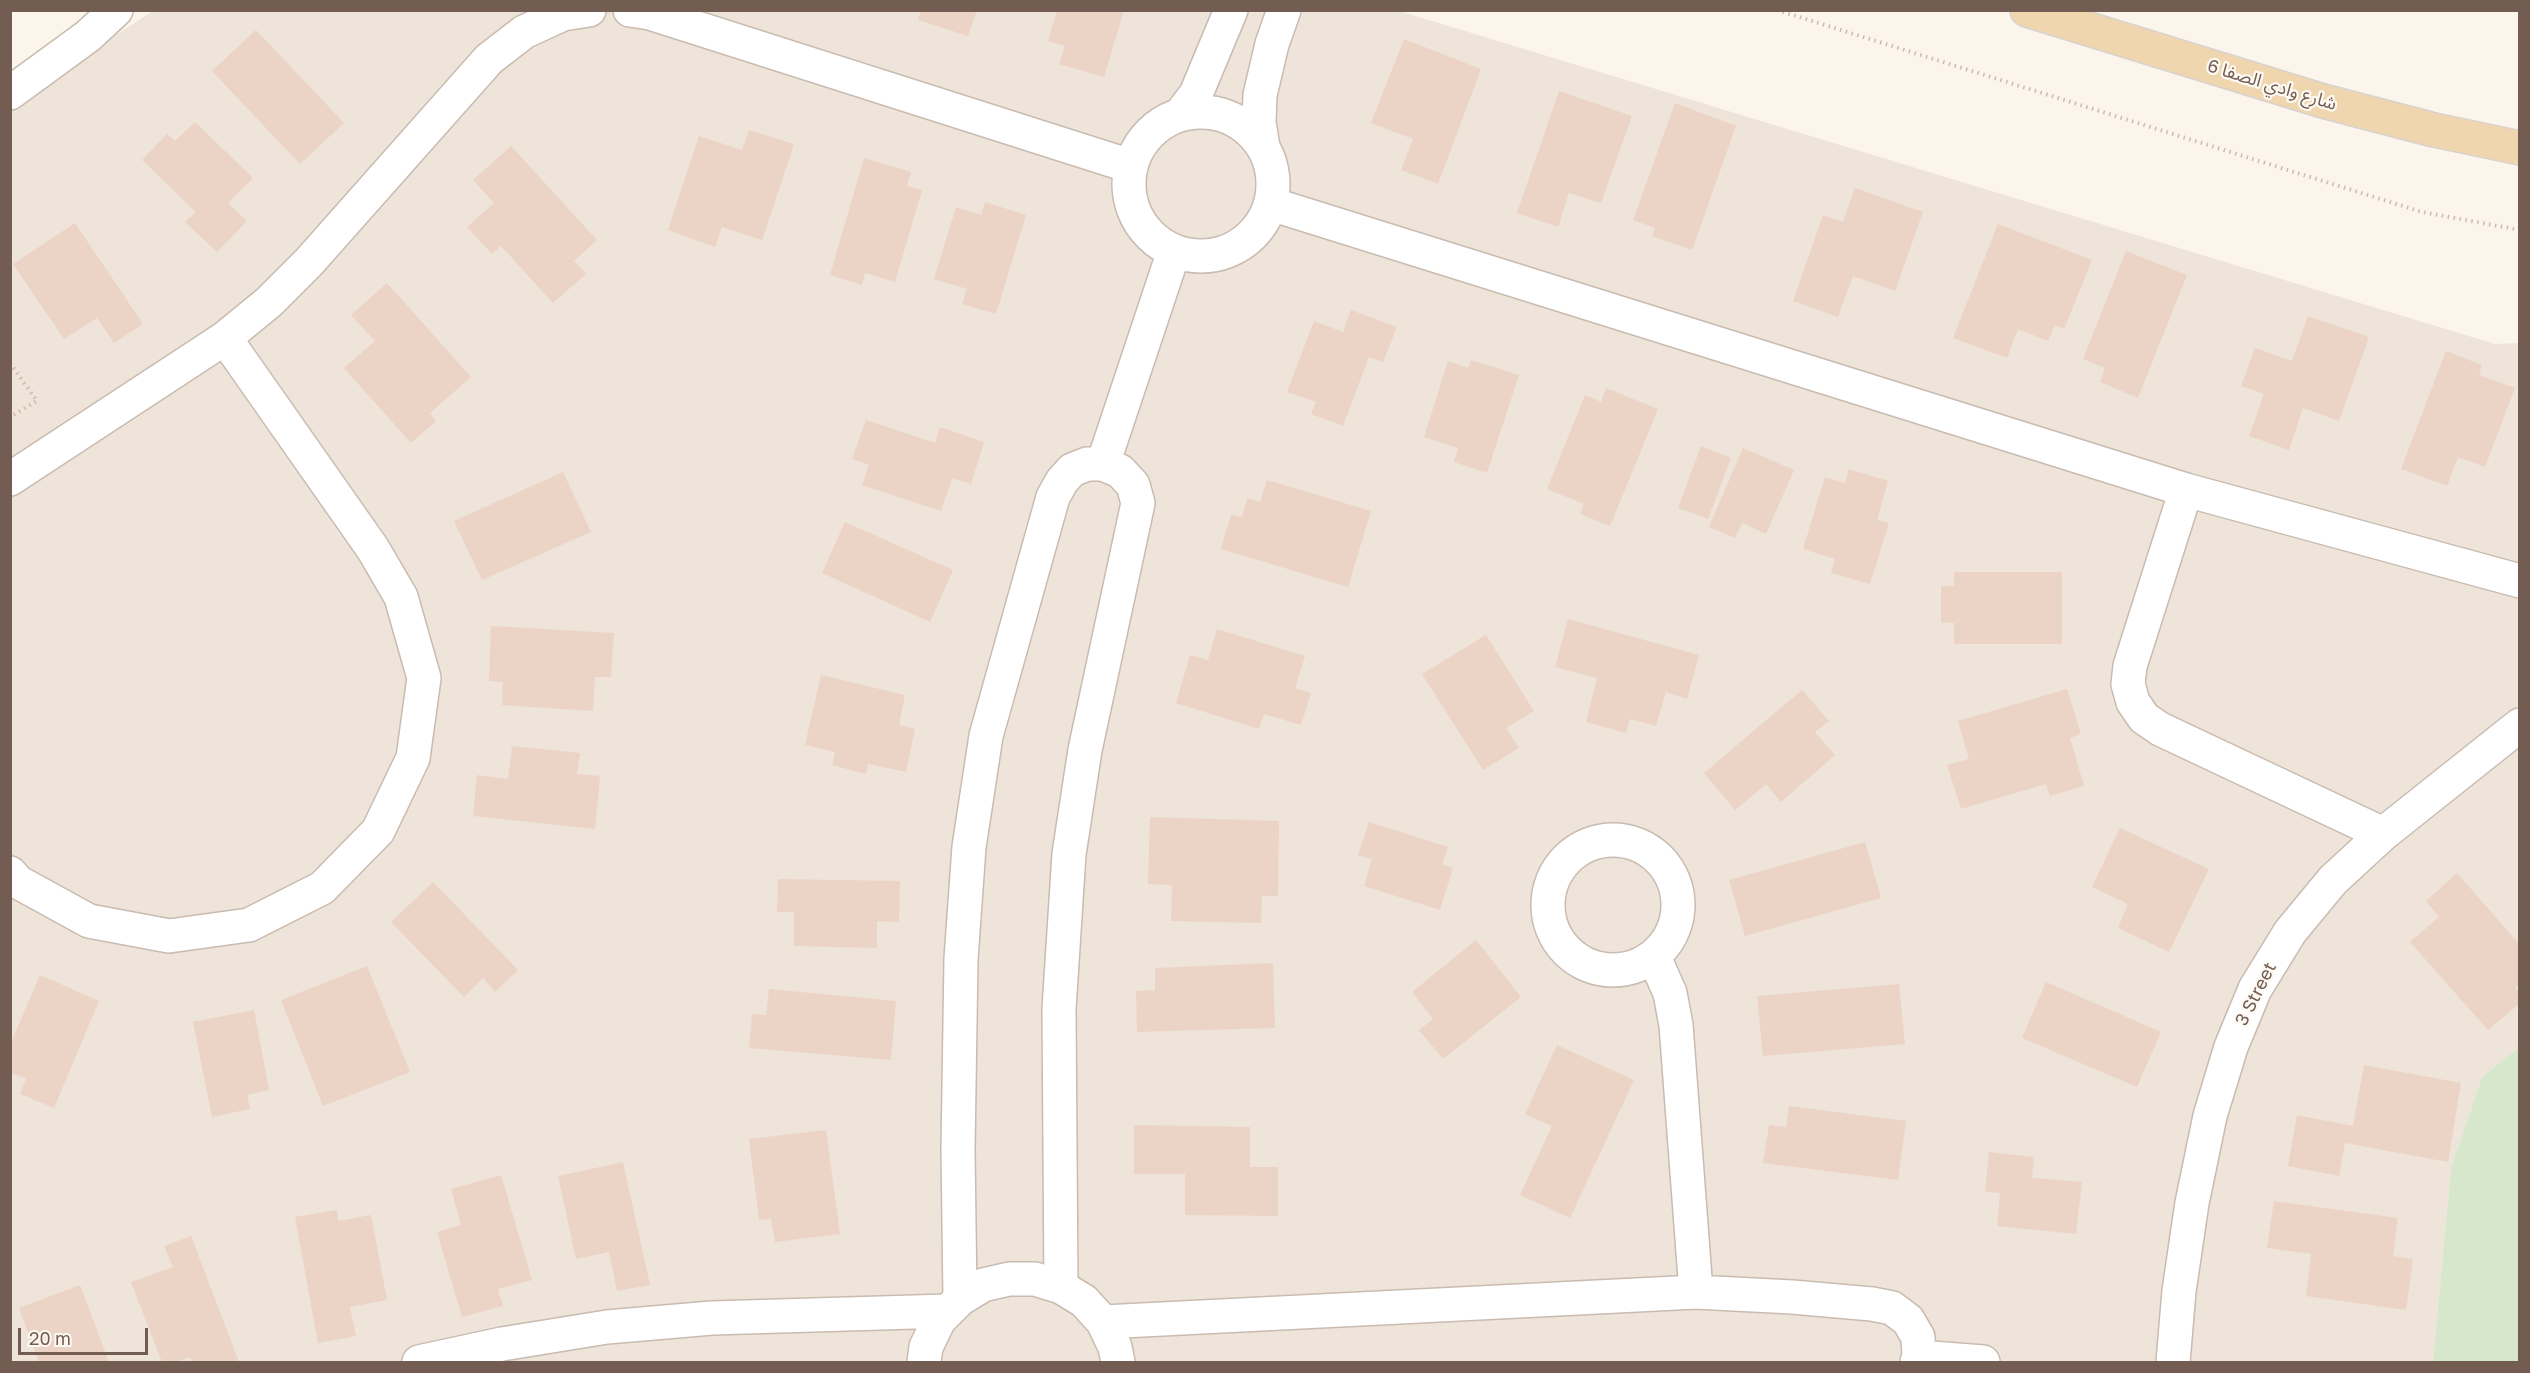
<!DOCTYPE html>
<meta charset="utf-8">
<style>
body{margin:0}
#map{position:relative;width:2530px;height:1373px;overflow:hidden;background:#fbf5ec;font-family:"Golos Text",sans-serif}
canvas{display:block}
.frame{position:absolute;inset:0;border:12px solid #735d52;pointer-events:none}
.scale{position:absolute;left:18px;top:1328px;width:130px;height:27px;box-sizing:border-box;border:3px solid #735d52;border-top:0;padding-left:8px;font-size:18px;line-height:21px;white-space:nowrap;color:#735d52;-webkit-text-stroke:4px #fdf9f3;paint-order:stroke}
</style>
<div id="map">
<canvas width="2530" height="1373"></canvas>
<div class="frame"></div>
<div class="scale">20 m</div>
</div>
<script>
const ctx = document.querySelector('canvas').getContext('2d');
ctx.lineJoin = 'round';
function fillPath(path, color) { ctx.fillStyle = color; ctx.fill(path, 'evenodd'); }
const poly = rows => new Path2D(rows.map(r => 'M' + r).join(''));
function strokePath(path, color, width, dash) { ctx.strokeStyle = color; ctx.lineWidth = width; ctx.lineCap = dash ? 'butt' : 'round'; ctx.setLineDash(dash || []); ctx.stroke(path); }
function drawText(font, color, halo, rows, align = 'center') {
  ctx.font = font + ' "Golos Text","Noto Sans Arabic",sans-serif'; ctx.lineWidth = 4.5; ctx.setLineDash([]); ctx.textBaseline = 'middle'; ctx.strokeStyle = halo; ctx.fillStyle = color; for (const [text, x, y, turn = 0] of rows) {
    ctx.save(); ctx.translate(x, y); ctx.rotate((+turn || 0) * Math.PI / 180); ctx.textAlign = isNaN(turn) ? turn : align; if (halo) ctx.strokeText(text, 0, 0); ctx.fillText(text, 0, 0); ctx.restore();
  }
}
fillPath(poly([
 [153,11,1399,11,2495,344,2519,343,2519,1047,2482,1077,2451,1168,2433,1362,11,1362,10,112,111,38]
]), '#eee4d9');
fillPath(poly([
 [2519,1047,2519,1362,2433,1362,2451,1168,2482,1077]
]), '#d7e7cc');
fillPath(poly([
 [921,10,977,10,968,36,918,20],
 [1057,10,1124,10,1104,77,1059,64,1065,46,1048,41],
 [256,30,344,123,300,164,212,71],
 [1404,39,1481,69,1438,184,1401,170,1413,139,1371,123],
 [1559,91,1632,116,1601,203,1569,193,1558,227,1517,213],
 [1675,103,1736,126,1692,250,1652,236,1655,228,1633,220],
 [195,122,253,178,228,203,247,221,217,252,185,222,196,212,142,160,167,134,175,141],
 [749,130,794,144,762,240,722,227,715,247,668,230,699,136,742,150],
 [511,146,597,240,574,261,586,274,553,303,501,246,492,254,467,227,494,203,473,180],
 [864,158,911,172,907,186,922,190,895,282,865,273,862,285,830,275],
 [1855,188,1923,212,1895,291,1853,276,1838,317,1793,301,1823,215,1843,222],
 [985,202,1026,215,996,314,962,304,967,289,934,279,956,207,981,215],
 [75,223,143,324,114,343,97,318,64,339,13,264],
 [1998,224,2092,260,2064,329,2055,325,2048,341,2018,329,2007,358,1953,338],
 [2126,251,2187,275,2138,398,2100,382,2105,368,2083,359],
 [387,283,471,377,430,413,436,421,411,443,344,368,375,341,351,315],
 [1351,310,1397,327,1383,362,1369,357,1343,426,1311,414,1316,402,1287,392,1314,321,1343,332],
 [2308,316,2369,337,2339,421,2303,408,2289,450,2249,436,2264,394,2241,386,2255,348,2292,361],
 [2446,351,2482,365,2479,375,2515,388,2485,467,2458,457,2447,486,2401,469],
 [1471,360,1519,375,1487,473,1454,462,1458,448,1424,437,1448,361,1468,368],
 [1606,388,1658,409,1610,526,1580,514,1584,504,1547,489,1585,395,1601,402],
 [866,420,935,443,940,427,984,442,971,484,952,478,941,511,862,485,869,465,852,459],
 [1701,446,1731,458,1708,519,1678,508],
 [1743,448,1794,470,1766,534,1742,523,1735,538,1709,527],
 [1849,469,1888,481,1877,520,1889,523,1870,584,1831,573,1835,559,1803,549,1825,477,1845,483],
 [563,472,591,532,482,580,454,521],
 [1267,480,1371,511,1348,587,1221,549,1231,515,1242,517,1247,498,1260,502],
 [845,522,953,570,930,622,822,573],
 [1954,572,2062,572,2062,644,1954,644,1954,623,1941,622,1941,586,1954,586],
 [1568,619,1699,655,1687,699,1666,692,1656,726,1630,719,1626,733,1586,722,1597,678,1555,667],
 [491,626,614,633,611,677,595,677,593,711,502,705,503,682,489,681],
 [1217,629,1305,656,1295,688,1311,693,1301,725,1264,714,1259,729,1176,703,1190,655,1208,660],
 [1486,635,1534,711,1506,728,1519,748,1483,770,1422,674],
 [821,675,905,695,899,725,915,729,906,772,868,764,866,774,832,765,835,752,805,745],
 [2067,689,2081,734,2070,738,2084,786,2050,796,2046,784,1961,809,1947,765,1969,759,1958,721],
 [1802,690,1829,721,1815,732,1835,755,1781,802,1766,784,1735,810,1704,773],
 [512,746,580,753,577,774,600,776,595,829,473,816,477,775,508,779],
 [1150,817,1279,821,1278,896,1262,896,1261,923,1171,921,1172,885,1148,884],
 [1369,822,1448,847,1442,864,1453,868,1440,910,1364,886,1372,859,1358,855],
 [2120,828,2209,869,2169,952,2118,928,2128,904,2092,887],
 [1865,842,1881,898,1745,936,1729,880],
 [2457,873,2520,945,2520,984,2515,988,2520,992,2520,1003,2488,1030,2410,942,2439,917,2426,901],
 [778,879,900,881,899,922,877,921,877,948,794,946,794,912,777,912],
 [433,882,518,970,495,992,483,978,464,997,391,922],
 [1476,940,1521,997,1443,1059,1419,1030,1433,1019,1412,992],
 [1273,963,1275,1028,1137,1032,1136,991,1155,990,1155,968],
 [367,966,410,1072,323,1106,281,1000],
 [40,975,99,1001,54,1108,20,1094,26,1079,10,1072,10,1045],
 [2046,982,2161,1032,2137,1087,2022,1038],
 [1899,984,1905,1044,1763,1056,1757,996],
 [769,989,896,1001,891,1060,749,1048,752,1014,766,1015],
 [254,1010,269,1090,247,1095,250,1109,212,1117,193,1022],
 [1557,1045,1634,1080,1570,1218,1520,1195,1552,1126,1525,1114],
 [2364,1065,2461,1083,2448,1162,2345,1143,2339,1176,2288,1166,2297,1115,2353,1126],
 [1789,1106,1906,1121,1898,1180,1763,1163,1769,1125,1786,1127],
 [1134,1125,1250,1127,1250,1167,1278,1167,1278,1216,1185,1215,1185,1174,1134,1174],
 [826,1130,840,1234,775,1242,771,1219,759,1220,749,1139],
 [1989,1152,2034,1157,2032,1178,2082,1182,2076,1234,1997,1226,2000,1193,1985,1192],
 [623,1162,650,1285,617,1291,609,1252,576,1259,558,1176],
 [501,1175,532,1280,498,1289,503,1306,462,1317,437,1232,461,1225,451,1189],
 [2274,1201,2398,1218,2393,1256,2413,1259,2406,1310,2306,1296,2311,1254,2267,1248],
 [337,1210,338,1221,371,1215,387,1300,350,1307,356,1336,318,1343,295,1217],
 [191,1236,239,1362,192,1362,190,1357,175,1362,162,1362,131,1282,173,1267,164,1246],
 [80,1285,109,1362,39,1362,19,1308]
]), '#ebd4c5');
const minor = poly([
 [630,10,650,13,1130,166],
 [10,93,88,36,116,10],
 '1129 184a72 72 0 1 1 144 0a72 72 0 1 1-144 0Z',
 [1180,115,1196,94,1231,10],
 [1263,147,1259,122,1260,95,1272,44,1284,10],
 [1271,204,2186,490,2520,581],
 [1103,464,1174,251],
 [10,479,225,338,269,302,309,262,489,59,524,32,563,14,589,10],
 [2186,490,2130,666,2128,684,2133,702,2144,718,2160,729,2383,834],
 '1548 905a65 65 0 1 1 130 0a65 65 0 1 1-130 0Z',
 [10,873,18,882,89,921,169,936,249,925,322,888,378,831,413,758,424,678,401,597,373,549,225,338],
 [1654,957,1670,993,1676,1025,1696,1292],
 [960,1299,958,1149,961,959,969,847,986,736,1053,497,1062,481,1072,470,1087,464,1103,464,1120,471,1133,485,1138,503,1085,750,1069,854,1059,1009,1061,1287],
 [1103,1322,1696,1292,1792,1297,1872,1304,1892,1308,1908,1320,1918,1337,1919,1357,1917,1362],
 [1919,1357,1983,1362],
 [419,1362,502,1344,607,1327,712,1318,948,1311],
 [924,1362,926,1347,939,1320,960,1299,983,1285,1009,1279,1035,1279,1061,1287,1084,1301,1103,1322,1115,1347,1118,1362],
 [2173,1362,2179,1291,2192,1203,2210,1116,2231,1047,2255,989,2290,932,2333,880,2383,834,2520,725]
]);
const major = poly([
 [2027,10,2323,101,2434,130,2520,148]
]);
strokePath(minor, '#c9bbb0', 36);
strokePath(major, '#d8d2cf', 36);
strokePath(poly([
 [1777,10,2422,212,2520,230],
 [10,363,37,401,10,417]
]), '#d2b9aa', 4, [1.5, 4.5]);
strokePath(minor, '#fff', 33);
strokePath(major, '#f0d6ae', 33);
drawText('18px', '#735d52', '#fdf9f3', [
 ["شارع وادي الصفا 6",2272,85,17],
 ["3 Street",2256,994,-63]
]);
</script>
